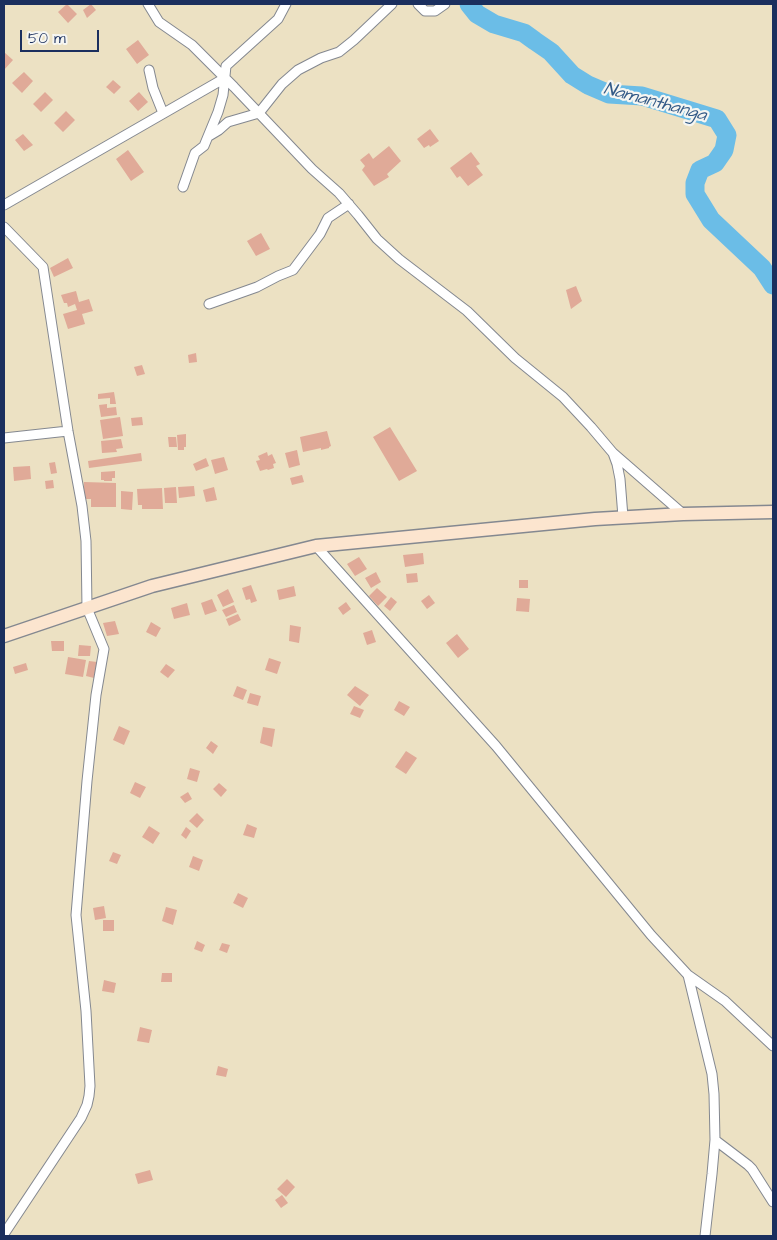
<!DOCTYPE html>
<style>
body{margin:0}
#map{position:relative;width:777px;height:1240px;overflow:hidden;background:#ece1c3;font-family:"Architects Daughter",sans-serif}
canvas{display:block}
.frame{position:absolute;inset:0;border:5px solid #1b2f5e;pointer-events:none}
.scale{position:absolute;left:20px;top:30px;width:79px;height:22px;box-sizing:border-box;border:2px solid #1b2f5e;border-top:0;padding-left:6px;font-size:15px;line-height:18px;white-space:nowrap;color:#1b2f5e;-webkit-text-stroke:4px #f6f6f2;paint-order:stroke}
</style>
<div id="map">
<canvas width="777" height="1240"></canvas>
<div class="frame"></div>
<div class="scale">50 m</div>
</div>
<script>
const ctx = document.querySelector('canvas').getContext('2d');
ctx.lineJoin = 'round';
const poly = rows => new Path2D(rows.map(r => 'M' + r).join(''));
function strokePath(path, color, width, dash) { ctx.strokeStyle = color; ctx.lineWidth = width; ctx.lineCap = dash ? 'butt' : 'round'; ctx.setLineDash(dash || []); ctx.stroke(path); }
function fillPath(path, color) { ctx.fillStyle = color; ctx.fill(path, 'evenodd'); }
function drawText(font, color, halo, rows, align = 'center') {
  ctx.font = font + ' "Architects Daughter",sans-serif'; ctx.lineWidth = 4.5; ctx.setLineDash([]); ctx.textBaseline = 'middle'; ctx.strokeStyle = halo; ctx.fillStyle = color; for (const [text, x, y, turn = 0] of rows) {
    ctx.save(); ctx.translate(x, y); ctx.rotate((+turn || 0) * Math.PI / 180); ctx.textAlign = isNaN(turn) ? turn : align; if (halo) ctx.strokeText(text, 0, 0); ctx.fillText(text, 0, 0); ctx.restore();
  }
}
strokePath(poly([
 [469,4,477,14,494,24,524,33,535,41,551,52,572,75,588,85,609,94,642,96,717,119,727,135,724,150,715,163,700,170,695,183,695,194,711,220,762,268,773,285]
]), '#6bbde7', 19);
fillPath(poly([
 [67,4,77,14,68,23,58,12],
 [91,4,96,10,87,18,83,10],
 [138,40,149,55,137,64,126,49],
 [4,52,13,60,4,70],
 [24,72,33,81,22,93,12,83],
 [113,80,121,87,114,94,106,87],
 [45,92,53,100,41,112,33,104],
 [139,92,148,102,138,111,129,101],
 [66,111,75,120,63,132,54,123],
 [430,129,439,141,430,147,429,145,424,148,417,139],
 [23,134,33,145,24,151,15,140],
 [389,146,401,161,387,174,389,177,374,186,362,170,365,166,360,160,369,153,373,159],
 [128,150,144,172,131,181,116,159],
 [471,152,480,164,476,166,483,175,468,186,460,176,457,178,450,168],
 [261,233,270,249,256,256,247,241],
 [68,258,73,268,54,277,50,268],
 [576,286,582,301,571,309,566,290],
 [76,291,79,302,89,299,93,311,82,314,85,324,68,329,63,314,77,310,75,304,68,307,67,303,64,303,61,295],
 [196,353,197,362,189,363,188,355],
 [142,365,145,374,137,376,134,367],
 [114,392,116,404,110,404,110,398,98,399,98,394],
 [107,404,107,408,116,407,117,415,101,417,99,405],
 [120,417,123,436,103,439,100,420],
 [142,417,143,425,132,426,131,418],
 [390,427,417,471,399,481,373,437],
 [327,431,331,446,329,447,329,448,321,450,321,448,303,452,300,437],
 [186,434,186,447,184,447,184,450,178,450,177,435],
 [168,437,176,437,177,447,169,447],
 [121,439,123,448,116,449,117,452,102,453,101,441],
 [297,450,300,465,289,468,285,453],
 [267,452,268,456,272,454,276,463,273,464,274,468,268,470,267,469,260,471,256,461,260,460,258,456],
 [141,453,142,461,89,468,88,461],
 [224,457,228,470,215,474,211,460],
 [206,458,209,466,196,471,193,464],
 [55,462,57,473,51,474,49,463],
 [30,466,31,479,14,481,13,467],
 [115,471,115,478,112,478,112,481,104,481,104,480,101,480,101,472],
 [302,475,304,482,292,485,290,478],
 [53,480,54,488,46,489,45,481],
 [84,482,116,483,116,507,91,507,91,499,84,499],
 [194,486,195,496,179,498,178,487],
 [176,487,177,503,165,503,164,488],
 [214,487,217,500,206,502,203,490],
 [162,488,163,509,142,509,142,505,138,505,137,489],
 [121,491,133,492,132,510,121,509],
 [423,553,424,564,405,567,403,555],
 [359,557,367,569,355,576,347,564],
 [376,572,381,582,371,588,365,578],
 [417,573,418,582,407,583,406,574],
 [519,580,528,580,528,588,519,588],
 [251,585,257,601,251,603,250,599,246,600,242,588],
 [294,586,296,596,279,600,277,590],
 [377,588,387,597,378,606,369,596],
 [228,589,234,602,223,607,217,595],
 [429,595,435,603,427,609,421,601],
 [391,597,397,602,390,611,384,606],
 [517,598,530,599,529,612,516,611],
 [212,599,217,611,205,615,201,603],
 [346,602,351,609,343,615,338,608],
 [187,603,190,615,174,619,171,608],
 [234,605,237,612,226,617,222,610],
 [238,614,241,620,229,626,226,619],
 [115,621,119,634,107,636,103,623],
 [151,622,161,628,156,637,146,632],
 [290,625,301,627,299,643,289,641],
 [372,630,376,642,367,645,363,633],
 [457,634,469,649,458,658,446,643],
 [51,641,64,641,64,651,52,651],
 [79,645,91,646,90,656,78,656],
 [68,657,86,660,83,677,65,674],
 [269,658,281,662,277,674,265,670],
 [89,661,97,662,94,678,86,676],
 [26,663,28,670,15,674,13,667],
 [166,664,175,670,168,678,160,672],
 [237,686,247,690,243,700,233,696],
 [355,686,369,695,360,706,347,695],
 [250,693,261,696,258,706,247,703],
 [399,701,410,707,404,716,394,710],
 [354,706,364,710,360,718,350,714],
 [119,726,130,731,124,745,113,740],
 [263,727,275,729,272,747,260,743],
 [211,741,218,746,213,754,206,748],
 [406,751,417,758,406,774,395,767],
 [190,768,200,771,197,782,187,779],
 [135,782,146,787,140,798,130,793],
 [219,783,227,790,221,797,213,789],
 [188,792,192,799,185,803,180,797],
 [197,813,204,820,197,828,189,821],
 [247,824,257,828,254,838,243,835],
 [149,826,160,833,153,844,142,837],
 [186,827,191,831,186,839,181,835],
 [113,852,121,855,117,864,109,861],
 [193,856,203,860,199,871,189,867],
 [238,893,248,898,243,908,233,903],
 [104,906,106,918,95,920,93,908],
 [166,907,177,910,173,925,162,921],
 [103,920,114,920,114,931,103,931],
 [197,941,205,945,202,952,194,949],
 [222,943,230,945,227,953,219,950],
 [162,973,172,973,172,982,161,982],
 [104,980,116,983,114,993,102,991],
 [140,1027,152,1030,149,1043,137,1041],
 [218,1066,228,1069,226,1077,216,1075],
 [150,1170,153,1180,138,1184,135,1174],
 [287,1179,295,1187,286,1197,277,1189],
 [282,1195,288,1203,281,1208,275,1200]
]), '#e0aa98');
const street = poly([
 [148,4,159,22,192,45,234,87,312,169,339,193,358,215,377,239,399,259,467,311,515,358,563,397,591,427,613,453,683,514],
 [418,4,425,11,435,11,445,4],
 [149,70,153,88,163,113],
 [209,136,219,130,228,122,259,113,282,84,298,70,321,58,339,52,354,40,392,4],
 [183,187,195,153,204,146,218,112,223,95,226,66,278,19,286,4],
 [4,205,225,78],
 [4,227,43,267,68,431,82,506,86,541,87,608,104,649,96,695,87,781,76,915,86,1011,90,1086,89,1096,87,1105,81,1118,4,1234],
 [209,304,257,287,278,276,293,270,320,234,328,218,349,204],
 [4,438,68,431],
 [613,453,617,464,620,479,623,517],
 [316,546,496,746,651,935,688,975,712,1074,714,1094,715,1140,712,1174,705,1236],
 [688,975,725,1001,773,1046],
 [715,1140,748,1165,752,1169,773,1202]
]);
const secondary = poly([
 [4,636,152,586,316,546,595,519,683,514,773,512]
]);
strokePath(street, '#848890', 11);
strokePath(secondary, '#848890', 15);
strokePath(street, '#fff', 9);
strokePath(secondary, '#fce5cf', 12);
drawText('italic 18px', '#335a87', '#f6f6f2', [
 ["Namanthanga",655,103,15]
]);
</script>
